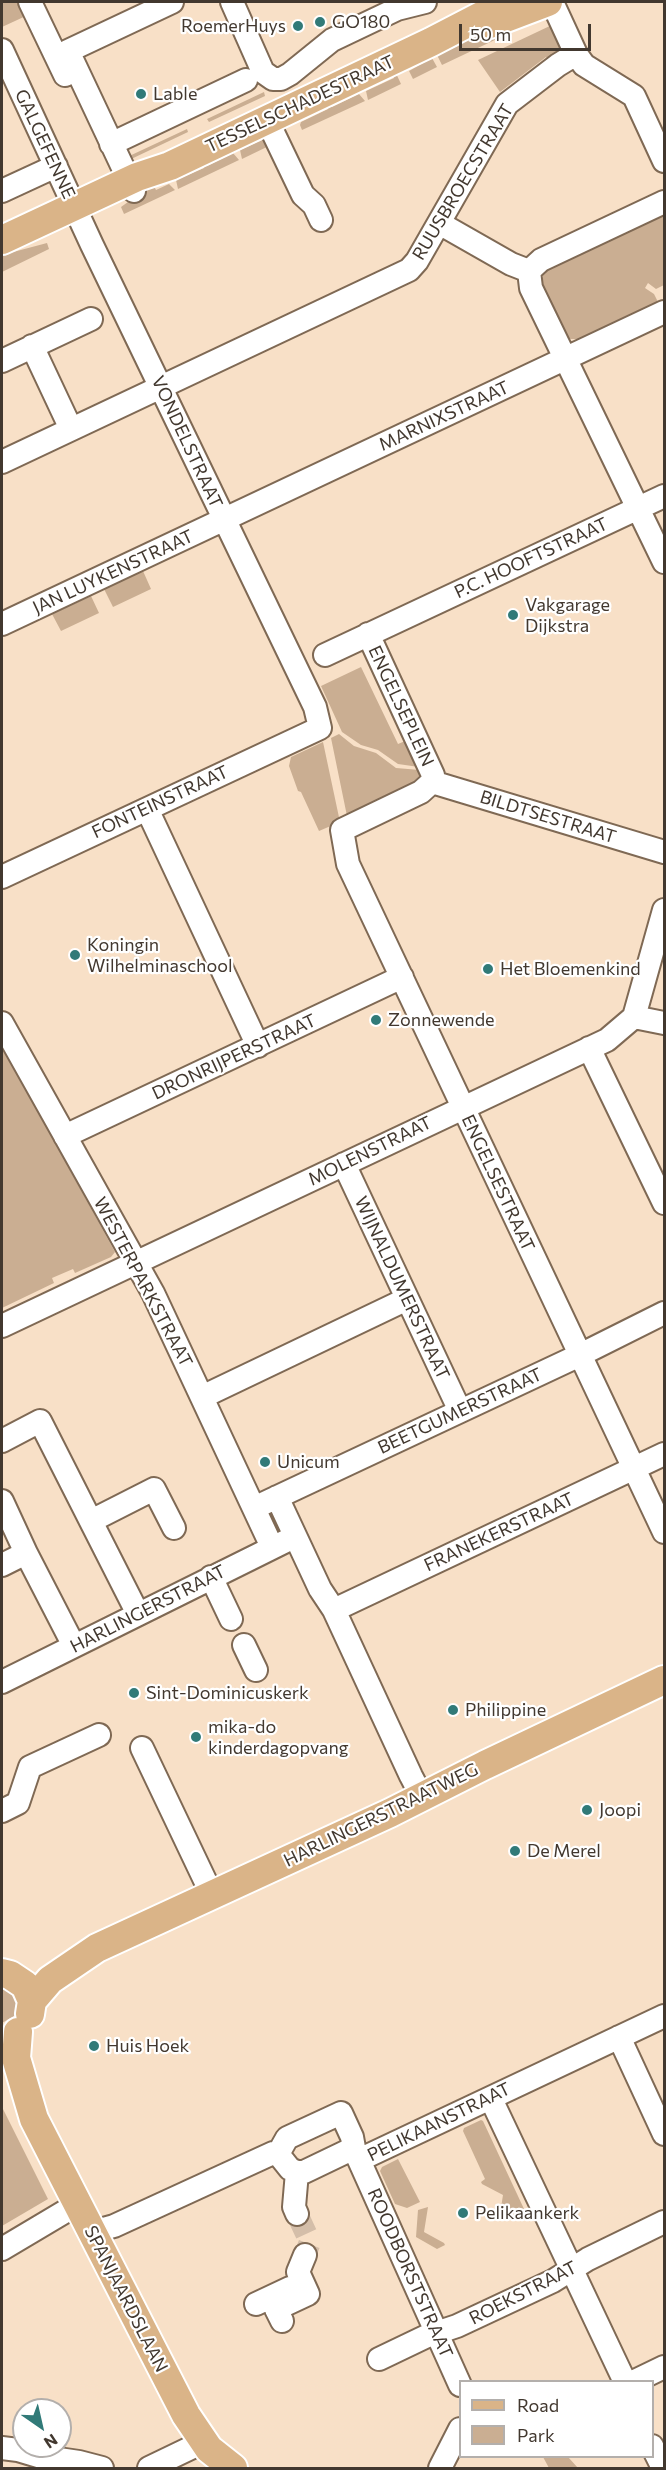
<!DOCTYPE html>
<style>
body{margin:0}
#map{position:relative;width:666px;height:2470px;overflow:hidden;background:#f8e0c7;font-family:Commissioner,sans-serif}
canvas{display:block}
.frame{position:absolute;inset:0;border:3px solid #42382f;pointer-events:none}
.legend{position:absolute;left:459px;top:2380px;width:195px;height:78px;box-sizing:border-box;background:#fff;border:2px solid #b3afac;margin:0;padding:8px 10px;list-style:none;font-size:18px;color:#42382f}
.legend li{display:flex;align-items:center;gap:12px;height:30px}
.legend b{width:30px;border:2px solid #b3afac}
.north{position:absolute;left:12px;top:2398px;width:60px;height:60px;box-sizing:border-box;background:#fff;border:2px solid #b3afac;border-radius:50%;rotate:146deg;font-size:16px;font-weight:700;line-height:24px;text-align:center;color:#42382f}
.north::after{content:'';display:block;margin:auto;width:21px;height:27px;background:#317a78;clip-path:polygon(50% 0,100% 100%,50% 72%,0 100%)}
.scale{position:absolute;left:459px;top:24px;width:132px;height:27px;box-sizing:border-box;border:3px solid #42382f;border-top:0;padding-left:8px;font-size:18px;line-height:21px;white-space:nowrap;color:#42382f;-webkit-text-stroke:4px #fff;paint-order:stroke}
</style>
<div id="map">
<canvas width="666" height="2470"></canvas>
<div class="frame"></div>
<ul class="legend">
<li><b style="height:8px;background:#dab488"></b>Road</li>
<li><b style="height:16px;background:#caae92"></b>Park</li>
</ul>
<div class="north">N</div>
<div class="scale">50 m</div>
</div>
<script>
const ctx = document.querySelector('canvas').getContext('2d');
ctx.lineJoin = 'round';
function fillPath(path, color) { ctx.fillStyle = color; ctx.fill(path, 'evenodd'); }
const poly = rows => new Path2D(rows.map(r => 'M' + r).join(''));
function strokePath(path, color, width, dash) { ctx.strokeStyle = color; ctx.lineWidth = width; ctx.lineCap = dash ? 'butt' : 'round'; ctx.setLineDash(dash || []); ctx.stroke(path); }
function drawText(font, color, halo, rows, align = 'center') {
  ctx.font = font + ' Commissioner,sans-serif'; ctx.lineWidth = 4.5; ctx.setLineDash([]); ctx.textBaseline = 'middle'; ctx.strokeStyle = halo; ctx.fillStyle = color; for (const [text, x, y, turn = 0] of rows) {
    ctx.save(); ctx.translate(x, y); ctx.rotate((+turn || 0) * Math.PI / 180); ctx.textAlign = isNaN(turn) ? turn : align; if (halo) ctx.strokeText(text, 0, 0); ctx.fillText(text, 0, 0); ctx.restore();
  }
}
fillPath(poly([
 [2,2,22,2,28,15,2,27],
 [517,21,520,28,442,65,437,55,458,46,455,40],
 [554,24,562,44,558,55,550,61,546,57,500,92,478,60],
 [432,58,437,67,413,79,409,71],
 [394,69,401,84,368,100,366,91,394,78,391,71],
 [264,92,265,96,209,122,207,119],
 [359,94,365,101,302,130,300,125,301,122,328,109,325,102,329,100,332,107],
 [187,129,188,132,127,161,125,158],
 [267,138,275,143,242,159,240,150],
 [233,153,239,160,178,189,176,180,204,168,201,161,204,159,207,166],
 [153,184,156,190,169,184,175,190,124,214,121,207],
 [664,214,664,285,656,289,648,283,645,288,654,294,658,302,580,339,568,339,541,283,544,272],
 [47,243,49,249,2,272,2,255],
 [143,571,151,589,113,607,104,589],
 [91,596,99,613,61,631,52,614],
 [361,667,398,744,410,739,419,767,398,764,378,750,361,745,342,732,321,686],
 [339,734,354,746,376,753,396,768,420,770,423,780,347,816,331,738],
 [323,742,340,822,319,831,301,792,298,791,289,766,291,757],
 [2,1046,115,1252,111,1257,75,1273,73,1269,52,1278,54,1283,2,1308],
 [2,1989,10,1992,17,2003,14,2016,2,2023],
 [2,2107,48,2199,2,2226],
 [481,2120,483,2121,524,2209,499,2220,503,2195,482,2184,481,2182,485,2179,463,2131,464,2128],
 [398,2159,420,2202,407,2208,395,2204,380,2171,382,2167],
 [428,2207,424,2232,444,2243,445,2245,437,2249,416,2237,418,2210],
 [543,2457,568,2457,578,2468,549,2468]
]), '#caae92');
strokePath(poly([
 [297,2214,310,2242,305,2255]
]), '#d4bea9', 22, [22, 11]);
const minor = poly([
 [30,2,65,75],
 [232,2,263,72,273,79,281,79,290,74,332,40,397,9,425,2],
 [552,2,576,54,584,65,634,96,664,161],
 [2,50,92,245,315,707,320,728,2,877],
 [267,120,303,195,314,205,321,220],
 [111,144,246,80],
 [2,191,56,166],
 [134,191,68,51,172,2],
 [439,223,511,264,529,271,531,288,664,562],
 [529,271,541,260,664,202],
 [32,346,71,429],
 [2,361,91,319],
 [2,462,409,270,417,261,507,104,558,65,576,54],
 [2,624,664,312],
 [368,634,433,775,432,782,421,792,342,830,348,864,664,1532],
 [325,655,664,496],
 [432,782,664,852],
 [147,809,258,1046],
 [634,1017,664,1023],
 [2,1023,153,1293,272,1547],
 [589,1048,664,1203],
 [65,1136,402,977],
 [344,1164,460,1411],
 [2,1326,607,1040,634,1017,664,910],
 [202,1397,407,1299],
 [2,1441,40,1421,138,1614],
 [277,1497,320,1589,334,1610,411,1776,422,1797],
 [2,1501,26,1553],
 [254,1508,580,1355,664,1313],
 [91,1521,154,1489,174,1528],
 [2,1565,26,1553,74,1646],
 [211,1577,231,1619],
 [334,1610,664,1454],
 [244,1645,256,1670],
 [2,1682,286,1541],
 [142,1748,212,1895],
 [2,1811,18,1803,30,1767,99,1735],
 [619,2037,664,2134],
 [491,2099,625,2382],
 [278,2154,287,2138,341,2113,352,2137,354,2148],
 [359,2160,460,2385],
 [297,2172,294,2207,297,2214],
 [92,2232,114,2226,273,2153,278,2154,290,2169,297,2172,304,2172,354,2148,359,2160,664,2016],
 [2,2249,71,2208,77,2202],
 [256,2304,290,2288],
 [282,2321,276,2309,308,2294,298,2272,305,2255],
 [379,2359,427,2336,457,2326,553,2281,588,2259,664,2222],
 [633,2382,664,2367],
 [652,2446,663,2468],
 [2,2448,18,2450,38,2456,79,2462,102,2468],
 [149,2468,203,2442],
 [440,2468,460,2429]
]);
const major = poly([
 [490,24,548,2],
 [2,240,137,177,170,166,431,42,508,2],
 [2,1973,10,1975,25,1985,32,2001,30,2014],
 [32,2001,50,1980,97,1948,390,1813,485,1765,664,1680],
 [18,2032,16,2058,34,2119,186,2415,209,2449,233,2468]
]);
strokePath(minor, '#7f6954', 26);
strokePath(major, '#fff', 32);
strokePath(minor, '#fff', 22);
strokePath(major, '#dab488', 28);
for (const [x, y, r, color] of [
 [320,22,6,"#317a78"],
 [298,26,6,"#317a78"],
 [141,94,6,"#317a78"],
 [513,615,6,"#317a78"],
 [75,955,6,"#317a78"],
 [488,969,6,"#317a78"],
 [376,1020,6,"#317a78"],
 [265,1462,6,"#317a78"],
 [134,1693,6,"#317a78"],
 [453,1710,6,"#317a78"],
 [196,1737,6,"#317a78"],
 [587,1810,6,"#317a78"],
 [515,1851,6,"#317a78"],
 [94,2046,6,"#317a78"],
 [463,2213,6,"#317a78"]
]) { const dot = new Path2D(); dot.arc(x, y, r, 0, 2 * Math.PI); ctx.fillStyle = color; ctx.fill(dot); strokePath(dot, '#fff', 2); }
drawText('18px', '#42382f', '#fff', [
 ["GO180",332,22],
 ["RoemerHuys",286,26,"right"],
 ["Lable",153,94],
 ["Vakgarage",525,605],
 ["Dijkstra",525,626],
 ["Koningin",87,945],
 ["Wilhelminaschool",87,966],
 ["Het Bloemenkind",500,969],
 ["Zonnewende",388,1020],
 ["Unicum",277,1462],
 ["Sint-Dominicuskerk",146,1693],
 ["Philippine",465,1710],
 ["mika-do",208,1727],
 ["kinderdagopvang",208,1748],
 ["Joopi",599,1810],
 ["De Merel",527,1851],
 ["Huis Hoek",106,2046],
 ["Pelikaankerk",475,2213]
], 'left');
drawText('18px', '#42382f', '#fff', [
 ["TESSELSCHADESTRAAT",300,104,-25],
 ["GALGEFENNE",45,144,65],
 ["RUUSBROECSTRAAT",463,182,-59],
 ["MARNIXSTRAAT",444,416,-25],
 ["VONDELSTRAAT",187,442,65],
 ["P.C. HOOFTSTRAAT",531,558,-25],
 ["JAN LUYKENSTRAAT",113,572,-25],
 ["ENGELSEPLEIN",401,706,65],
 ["FONTEINSTRAAT",160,802,-25],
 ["BILDTSESTRAAT",548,817,17],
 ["DRONRIJPERSTRAAT",234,1057,-25],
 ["MOLENSTRAAT",370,1151,-26],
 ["ENGELSESTRAAT",498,1183,65],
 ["WESTERPARKSTRAAT",143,1282,62],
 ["WIJNALDUMERSTRAAT",402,1288,65],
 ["BEETGUMERSTRAAT",460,1411,-25],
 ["FRANEKERSTRAAT",499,1532,-25],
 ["HARLINGERSTRAAT",148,1609,-27],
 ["HARLINGERSTRAATWEG",381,1815,-26],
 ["PELIKAANSTRAAT",439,2122,-26],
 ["ROODBORSTSTRAAT",410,2273,66],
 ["ROEKSTRAAT",523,2293,-27],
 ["SPANJAARDSLAAN",126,2299,63]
]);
</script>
